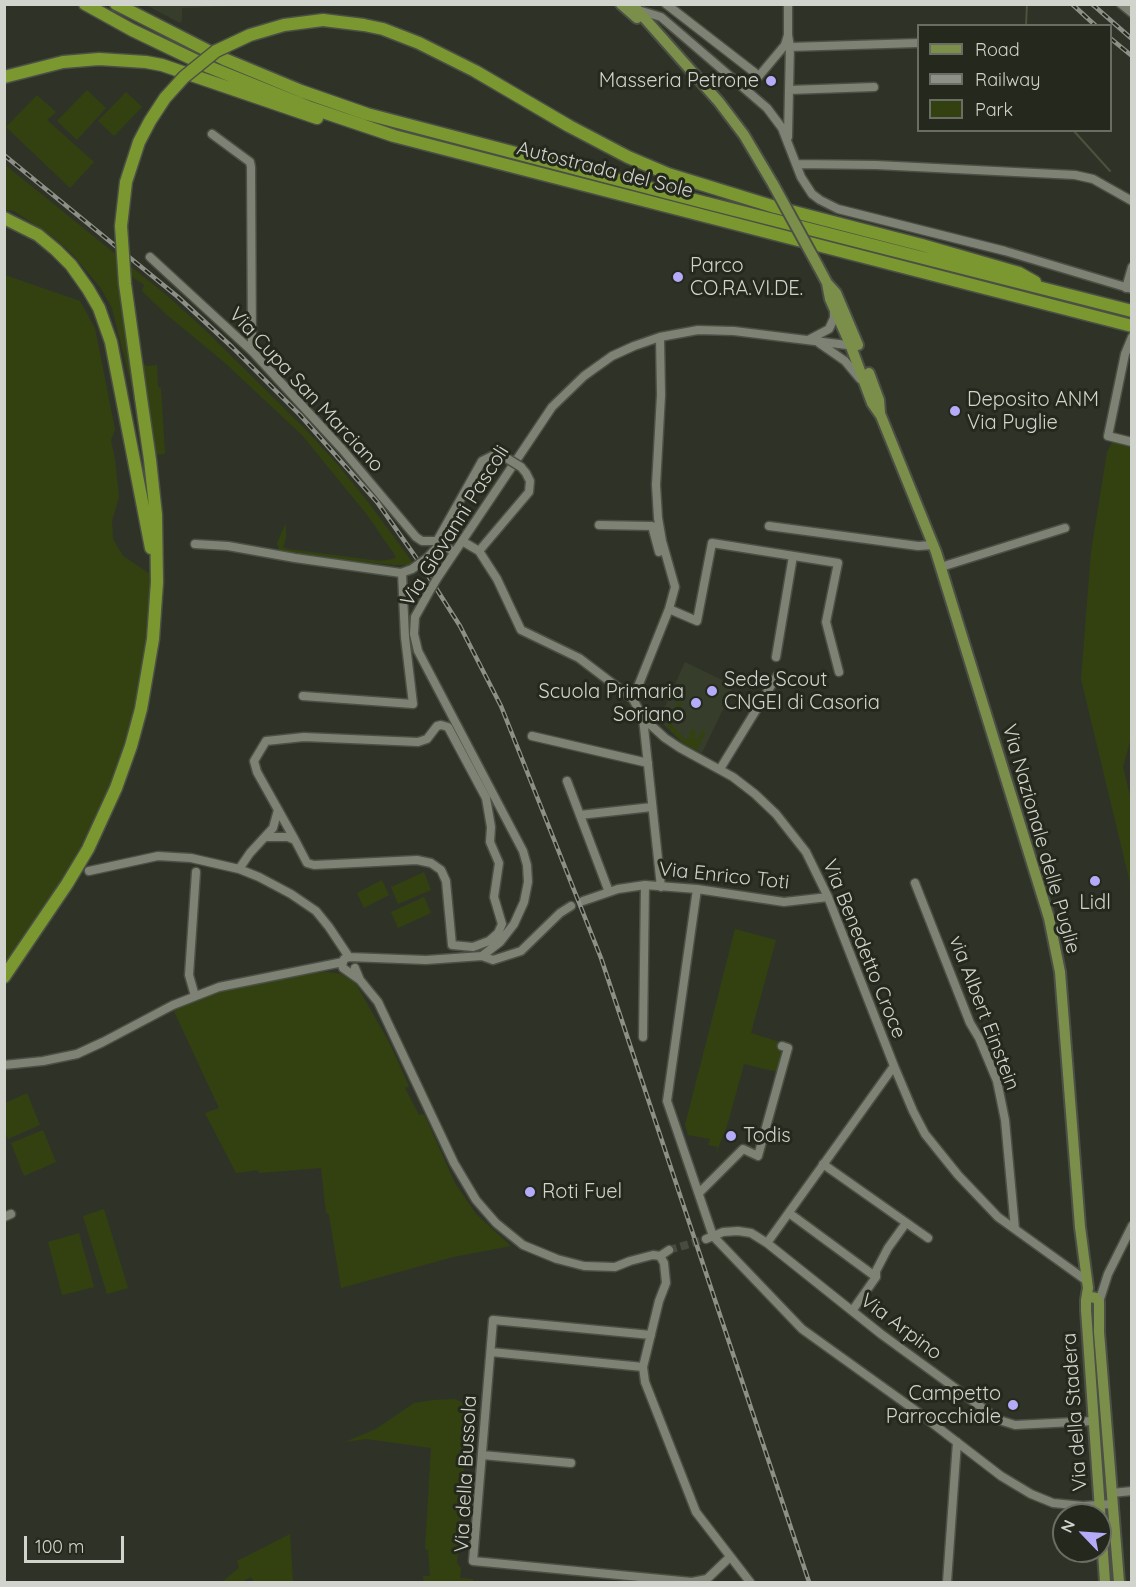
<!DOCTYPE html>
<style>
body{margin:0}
#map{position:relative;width:1136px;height:1587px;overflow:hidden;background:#2f3327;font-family:Quicksand,sans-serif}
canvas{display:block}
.frame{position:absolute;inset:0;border:6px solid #d1d4cc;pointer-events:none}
.legend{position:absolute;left:917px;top:24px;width:195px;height:108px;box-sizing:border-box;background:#25291d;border:2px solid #6a6d63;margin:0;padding:8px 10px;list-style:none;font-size:18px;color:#d1d4cc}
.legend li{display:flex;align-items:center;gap:12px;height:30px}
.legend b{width:30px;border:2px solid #6a6d63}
.north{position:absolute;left:1052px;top:1503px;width:60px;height:60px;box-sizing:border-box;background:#25291d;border:2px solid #6a6d63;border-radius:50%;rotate:295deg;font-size:16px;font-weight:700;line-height:24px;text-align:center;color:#d1d4cc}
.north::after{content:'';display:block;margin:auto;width:21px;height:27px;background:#b4acf9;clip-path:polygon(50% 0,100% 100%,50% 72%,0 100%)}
.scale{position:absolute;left:24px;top:1536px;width:100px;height:27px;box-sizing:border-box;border:3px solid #d1d4cc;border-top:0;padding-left:8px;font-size:18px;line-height:21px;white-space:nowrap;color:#d1d4cc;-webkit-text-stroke:4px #25291d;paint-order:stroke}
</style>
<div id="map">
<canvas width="1136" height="1587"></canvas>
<div class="frame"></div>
<ul class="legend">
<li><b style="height:8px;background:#7b8f4b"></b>Road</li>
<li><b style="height:8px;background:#8d9087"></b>Railway</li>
<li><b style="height:16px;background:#334111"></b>Park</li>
</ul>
<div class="north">N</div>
<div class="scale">100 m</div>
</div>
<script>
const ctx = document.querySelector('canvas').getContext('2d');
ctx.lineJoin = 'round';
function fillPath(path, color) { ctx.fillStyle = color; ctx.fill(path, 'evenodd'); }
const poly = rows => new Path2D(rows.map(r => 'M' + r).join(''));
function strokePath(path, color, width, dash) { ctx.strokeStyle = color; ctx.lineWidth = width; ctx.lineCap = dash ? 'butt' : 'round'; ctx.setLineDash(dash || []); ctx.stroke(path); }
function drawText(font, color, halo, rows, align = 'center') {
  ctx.font = font + ' Quicksand,sans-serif'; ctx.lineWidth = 6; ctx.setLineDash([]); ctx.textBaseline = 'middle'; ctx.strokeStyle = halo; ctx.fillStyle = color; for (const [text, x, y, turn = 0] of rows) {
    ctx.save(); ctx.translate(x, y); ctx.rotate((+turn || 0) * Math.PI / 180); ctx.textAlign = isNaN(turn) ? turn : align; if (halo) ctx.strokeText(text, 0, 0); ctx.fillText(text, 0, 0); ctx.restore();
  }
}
fillPath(poly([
 [146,5,263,5,182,8,182,20,180,23],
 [685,662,734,686,702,753,684,744,659,720]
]), '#373d2b');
fillPath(poly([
 [87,90,106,108,77,140,57,121],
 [126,92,142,107,114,136,98,121],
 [37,95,56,112,47,120,94,162,70,188,6,127],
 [4,164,165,294,205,330,306,430,337,464,368,502,413,563,411,565,393,565,342,560,279,550,277,543,286,523,286,538,283,547,288,549,380,561,393,559,396,557,368,516,302,435,224,362,167,315,142,291,144,285,118,267,129,353,147,366,157,365,158,387,161,388,165,454,156,455,145,393,137,396,133,392,112,308,100,287,72,254,56,239,14,211,5,210],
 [5,275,80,301,95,328,115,430,111,440,115,459,119,497,112,521,113,539,123,556,150,574,149,625,143,665,135,707,121,754,107,793,71,866,5,967],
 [1113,441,1132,444,1132,734,1123,767,1131,800,1131,887,1081,679,1091,552,1107,452],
 [678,701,682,703,672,725,686,740,689,736,690,730,692,729,696,731,694,738,697,739,702,730,706,732,697,750,684,744,667,727],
 [424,872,431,890,398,904,391,887],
 [382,880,389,895,364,908,357,893],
 [424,897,431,913,398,928,391,912],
 [735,929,776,940,751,1033,783,1043,780,1051,783,1052,778,1072,744,1064,727,1126,716,1153,717,1147,708,1145,710,1139,688,1135,685,1125],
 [327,972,341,974,356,984,390,1044,409,1086,405,1088,419,1115,424,1114,455,1183,476,1214,511,1246,453,1257,341,1288,329,1215,326,1212,321,1168,259,1173,258,1170,236,1173,205,1113,219,1108,173,1009,221,990,283,976],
 [27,1093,40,1125,8,1139,5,1132,5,1103],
 [43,1130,56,1162,24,1176,11,1143],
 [104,1209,128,1288,107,1294,83,1216],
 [79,1233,94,1287,62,1295,48,1242],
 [455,1399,467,1405,472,1412,468,1418,457,1563,461,1568,460,1578,473,1579,473,1582,424,1582,423,1576,430,1576,428,1550,425,1549,431,1448,366,1439,345,1442,376,1429,414,1403,433,1400],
 [290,1534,293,1582,254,1582,251,1577,241,1582,222,1582,239,1568,237,1561]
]), '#334111');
strokePath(poly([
 [1026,26,1027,4],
 [1073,130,1110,171]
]), '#4b523d', 2);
strokePath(poly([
 [669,1250,706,1239]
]), '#474b40', 8, [8, 4]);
const minor = poly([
 [666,4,759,76],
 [1121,4,1132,13],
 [638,10,661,17,767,108,782,128,801,177,812,194,820,200,838,209,1005,251,1132,289],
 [788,35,790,47,789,90,874,87],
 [785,45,790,47,918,43],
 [735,80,748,82,759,76,785,45,788,35,788,4],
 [212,134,250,162,251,167,252,351],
 [788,137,789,90],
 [796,164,876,165,1075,175,1093,179,1132,201],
 [150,257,252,351,342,449,416,537,422,541,437,541],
 [1126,288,1132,267],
 [1132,337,1125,354,1108,436,1132,442],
 [808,340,829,329,834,318,834,310],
 [819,343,845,361,860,379],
 [599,525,652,526,659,552],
 [769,526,918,546,933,545],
 [437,541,482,461,494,455,508,459],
 [437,541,454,552],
 [462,541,479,551,497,579,521,630,579,658,633,699,643,718,665,738,680,748,733,777,755,794,776,814,806,852,828,897,894,1066,913,1111,925,1134,958,1175,998,1217,1087,1281],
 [195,544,228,546,295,558,401,573,412,569],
 [479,551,529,492,530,481,526,473,521,467],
 [427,558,441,543],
 [941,567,1065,528],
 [438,577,552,407,584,376,612,356,634,346,660,337,698,330,734,331,855,346],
 [669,609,697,621,712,543,838,563,826,622,839,672],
 [776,657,793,556],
 [303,696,413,704,405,637,402,573],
 [633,699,669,609,675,587,662,541,658,518,656,485,661,395,660,337],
 [643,718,661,887],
 [532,736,648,763],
 [720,769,777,676],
 [567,781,609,892],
 [580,815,652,807],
 [265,837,288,837,295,840,307,863,314,865,417,860,431,863,441,870,446,881,452,945,473,947,489,941,498,933,502,924,494,897,499,863,490,842,491,827,486,798,448,727,441,725,437,726,427,739,418,742,304,737,266,741,254,761,257,772,295,840],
 [239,869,250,853,273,828,278,810],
 [89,871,158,856,191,858,239,869,259,877,291,894,316,911,329,927,349,957],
 [915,883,970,1023,979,1038,997,1081,1005,1120,1015,1229],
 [697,889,667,1101,713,1236,802,1329,919,1413,1001,1476,1031,1494,1053,1503,1083,1506,1112,1504],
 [583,901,618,889,645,885,697,889,784,902,828,897],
 [482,956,493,960,521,951,560,913,571,906],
 [355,968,360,980,378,1002,454,1163,476,1200,496,1223,523,1245,557,1259,584,1266,615,1267,630,1261,653,1255,660,1256],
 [360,980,343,968,342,963,344,959,349,957,426,960,482,956,500,942,514,924,524,902,528,882,527,865,523,851,418,651,414,634,415,617,429,592],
 [195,996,189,975,196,872],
 [643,1037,645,885],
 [4,1065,43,1061,77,1054,103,1042,173,1005,219,987,343,962],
 [823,1164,928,1238],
 [699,1193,743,1149,758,1156,788,1048,782,1046],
 [789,1213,876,1277],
 [4,1217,11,1214],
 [706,1239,723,1232,738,1231,751,1233,767,1243,881,1334,999,1420,1015,1425,1093,1421],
 [767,1243,894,1066],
 [660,1256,664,1263,666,1283,659,1301,643,1367,645,1382,696,1512,750,1582],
 [660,1256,669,1250],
 [1099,1302,1108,1274,1132,1226],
 [852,1311,876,1277,876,1271,888,1248,906,1223],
 [651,1335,493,1320,473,1561,692,1582,707,1579,730,1557],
 [491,1352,643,1367],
 [482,1455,571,1463],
 [1112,1493,1132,1491],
 [947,1582,957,1442]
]);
const major = poly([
 [621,4,637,18],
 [632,4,719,102,744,135,773,184],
 [818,266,827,283,836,293,858,345],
 [827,283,830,299,850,344,872,403,881,416,936,552,1049,918,1060,972,1080,1227,1088,1288,1086,1300],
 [869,373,879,400,880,413],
 [1105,1582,1086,1310,1086,1300,1091,1297,1096,1298,1099,1302,1099,1332,1119,1582]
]);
const highway = poly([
 [85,4,132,30,209,67,311,108,394,136,1132,326],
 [116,4,224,59,301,91,367,114,699,201,1132,311],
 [323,20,364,25,383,29,419,43,475,71,569,126,628,157,668,174,775,207,922,245,1019,273,1035,282],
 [4,77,63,62,99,59,146,62,162,65,317,118],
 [4,218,38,235,56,250,71,265,88,289,99,308,111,342,151,548],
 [4,977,67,884,88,849,116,788,131,746,141,709,153,639,157,582,156,515,150,460,141,398]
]);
strokePath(minor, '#4b4f45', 11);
strokePath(major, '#4b4f45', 14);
strokePath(highway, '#4b4f45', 15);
strokePath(minor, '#7d8274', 8);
strokePath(major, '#7b8f4b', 10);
strokePath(highway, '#7a982f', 12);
const rail = poly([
 [1072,4,1096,26],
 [1092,4,1132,39],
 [1110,38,1132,56],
 [4,155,178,297,232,347,300,415,377,502,422,566,460,626,501,706,601,958,809,1582]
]);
strokePath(rail, '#8d9087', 4.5);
strokePath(rail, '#25291d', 2, [7]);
const minorBridge = poly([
 [508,459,521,467],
 [412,569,427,558],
 [429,592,438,577]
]);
const majorBridge = poly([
 [773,184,818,266]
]);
const highwayBridge = poly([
 [141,398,125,284,121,226,126,182,139,142,150,121,165,98,184,77,216,51,250,35,284,25,323,20]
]);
strokePath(minorBridge, '#4b4f45', 11, []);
strokePath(majorBridge, '#4b4f45', 14, []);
strokePath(highwayBridge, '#4b4f45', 15, []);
strokePath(minorBridge, '#7d8274', 8);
strokePath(majorBridge, '#7b8f4b', 10);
strokePath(highwayBridge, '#7a982f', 12);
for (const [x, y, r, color] of [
 [771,81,6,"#b4acf9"],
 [678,277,6,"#b4acf9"],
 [955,411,6,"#b4acf9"],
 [712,691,6,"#b4acf9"],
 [696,703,6,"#b4acf9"],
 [1095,881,6,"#b4acf9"],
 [731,1136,6,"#b4acf9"],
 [530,1192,6,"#b4acf9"],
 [1013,1405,6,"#b4acf9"]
]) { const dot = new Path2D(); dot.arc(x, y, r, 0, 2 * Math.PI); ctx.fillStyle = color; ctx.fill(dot); strokePath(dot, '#25291d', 2); }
drawText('20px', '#d1d4cc', '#25291d', [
 ["Masseria Petrone",759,81,"right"],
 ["Parco",690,266],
 ["CO.RA.VI.DE.",690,289],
 ["Deposito ANM",967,400],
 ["Via Puglie",967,423],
 ["Sede Scout",724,680],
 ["CNGEI di Casoria",724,703],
 ["Scuola Primaria",684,692,"right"],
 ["Soriano",684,715,"right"],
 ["Lidl",1095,903,"center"],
 ["Todis",743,1136],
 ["Roti Fuel",542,1192],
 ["Campetto",1001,1394,"right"],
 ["Parrocchiale",1001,1417,"right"]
], 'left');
drawText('20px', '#d1d4cc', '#25291d', [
 ["Autostrada del Sole",605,170,14],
 ["Via Cupa San Marciano",306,390,47],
 ["Via Giovanni Pascoli",455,526,-58],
 ["Via Nazionale delle Puglie",1041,839,74],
 ["Via Enrico Toti",724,876,6],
 ["Via Benedetto Croce",864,949,68],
 ["via Albert Einstein",984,1013,69],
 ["Via Arpino",901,1327,37],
 ["Via della Stadera",1075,1412,-94],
 ["Via della Bussola",466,1474,-87]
]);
</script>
